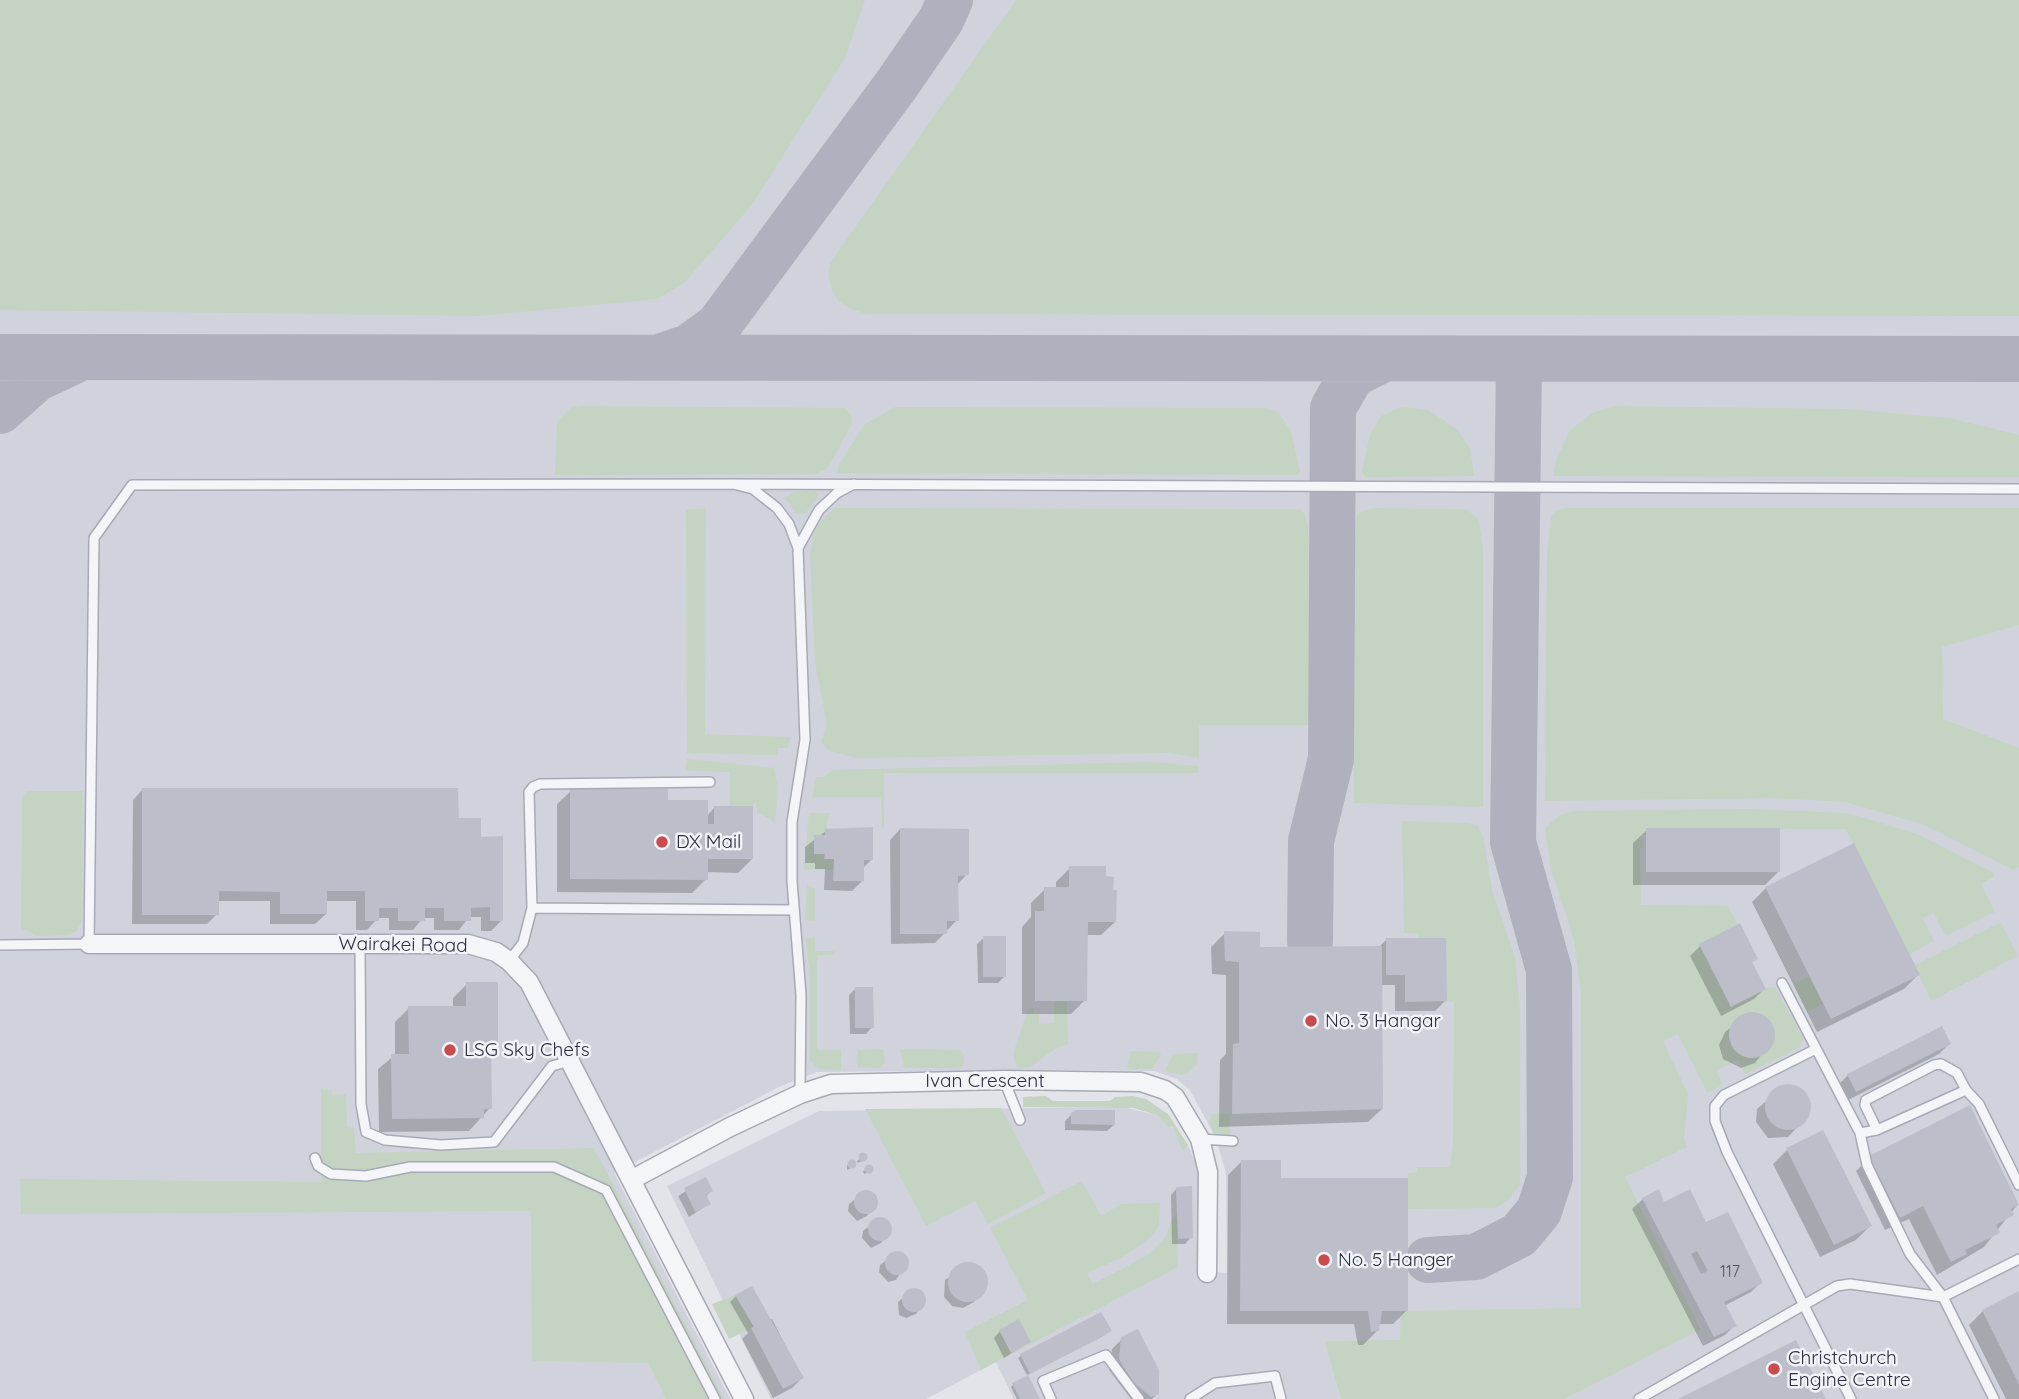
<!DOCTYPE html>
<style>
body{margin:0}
canvas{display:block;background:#e2e4ea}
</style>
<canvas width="2019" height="1399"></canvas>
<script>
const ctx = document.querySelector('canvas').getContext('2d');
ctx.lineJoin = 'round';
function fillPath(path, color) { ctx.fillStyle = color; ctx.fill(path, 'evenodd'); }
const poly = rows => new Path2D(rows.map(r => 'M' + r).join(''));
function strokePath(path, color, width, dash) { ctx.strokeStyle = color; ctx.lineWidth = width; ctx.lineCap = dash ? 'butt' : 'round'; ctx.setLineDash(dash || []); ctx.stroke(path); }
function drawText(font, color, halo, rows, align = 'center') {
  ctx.font = font + ' Quicksand,sans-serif'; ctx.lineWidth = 5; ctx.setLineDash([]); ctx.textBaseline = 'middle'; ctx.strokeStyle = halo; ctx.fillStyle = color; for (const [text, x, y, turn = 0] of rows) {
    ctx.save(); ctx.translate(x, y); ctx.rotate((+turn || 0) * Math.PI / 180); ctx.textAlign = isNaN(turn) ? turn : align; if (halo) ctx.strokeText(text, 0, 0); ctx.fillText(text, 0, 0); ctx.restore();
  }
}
fillPath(poly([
 [0,0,2019,0,2019,1399,1565,1399,1701,1328,1678,1288,1566,1342,1324,1341,1341,1399,1014,1399,996,1362,926,1399,771,1399,667,1186,819,1111,1123,1107,1157,1115,1168,1127,1171,1125,1184,1150,1188,1145,1200,1174,1198,1271,1227,1273,1226,1173,1216,1138,1190,1090,1177,1079,1154,1071,1043,1070,817,1072,779,1087,614,1173,730,1399,0,1399]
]), '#d0d3dc');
fillPath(poly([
 [0,0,865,0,845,58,751,206,684,283,657,299,479,316,0,310],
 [1016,0,2019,0,2019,316,867,314,851,309,838,301,832,290,828,276,830,263],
 [582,406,845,408,852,416,851,426,827,469,816,474,555,475,557,422,570,408],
 [1614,406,1846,409,1949,418,2019,435,2019,477,1553,476,1556,460,1570,430,1592,413],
 [895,407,1265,408,1278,412,1291,431,1300,472,1298,475,837,473,839,464,865,424],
 [1401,407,1428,410,1457,429,1470,448,1474,476,1365,477,1362,471,1370,435,1381,416],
 [816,491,819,496,805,514,797,514,785,498,794,492],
 [706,508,705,734,791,737,787,748,778,748,777,755,687,753,686,510],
 [835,508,1299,509,1304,513,1308,527,1310,554,1309,725,1199,725,1199,758,1169,753,858,758,829,751,821,742,827,724,815,663,810,554,815,531,822,520],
 [1373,508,1466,509,1479,519,1483,550,1483,807,1354,803,1354,550,1357,517,1360,512],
 [1564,508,2019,508,2019,625,1942,647,1943,719,2019,748,2019,867,2013,870,1925,825,1845,802,1774,798,1545,801,1547,554,1551,517,1555,511],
 [687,759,774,768,778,789,775,822,757,812,756,800,753,806,730,806,730,772,685,771],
 [1150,762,1199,766,1198,773,884,773,884,828,882,828,881,797,812,797,816,777,824,777,833,770],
 [26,791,83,791,82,920,77,931,68,935,37,936,21,928,22,799],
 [1747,809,1848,813,1917,834,1992,872,1995,876,1981,884,1995,912,1948,935,1944,934,1934,913,1923,918,1934,941,1909,954,1846,829,1646,828,1646,835,1642,835,1643,848,1640,849,1641,905,1728,906,1738,925,1732,1006,1770,987,1776,988,1803,1039,1800,1047,1745,1074,1738,1060,1716,1071,1723,1085,1707,1093,1678,1034,1663,1041,1688,1094,1684,1139,1687,1147,1625,1177,1701,1329,1565,1399,1341,1399,1324,1341,1400,1340,1401,1311,1581,1308,1581,991,1574,940,1551,869,1545,828,1560,815,1574,811],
 [809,813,829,813,825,835,815,835,825,859,834,859,834,870,804,869],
 [1402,821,1469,823,1478,826,1483,836,1492,890,1515,958,1520,1009,1520,1185,1508,1200,1495,1208,1408,1209,1408,1173,1417,1172,1417,1167,1450,1167,1453,1145,1454,1002,1447,1001,1446,938,1418,938,1418,933,1404,933],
 [807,885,815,889,815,921,805,920],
 [2001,922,2018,956,1931,1001,1915,965],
 [815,937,815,951,834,951,834,955,817,955,817,1050,841,1050,841,1070,820,1069,810,1061,810,978,806,939],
 [1809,976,1823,1004,1807,1012,1793,984],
 [1054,1001,1067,1001,1068,1044,1055,1049,1029,1068,1017,1068,1013,1054,1028,1009,1034,1008,1034,1013,1039,1014,1039,1024,1054,1023],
 [883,1049,885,1062,880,1068,857,1067,858,1050],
 [900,1049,960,1050,964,1055,964,1063,960,1068,904,1068],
 [1131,1051,1159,1052,1161,1055,1152,1069,1127,1069],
 [1198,1053,1197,1064,1188,1073,1182,1075,1165,1071,1173,1054],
 [321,1090,332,1090,332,1095,346,1094,347,1127,354,1128,356,1153,594,1148,724,1399,666,1399,648,1363,532,1361,531,1211,21,1214,20,1179,321,1182],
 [1046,1096,1053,1101,1110,1101,1115,1097,1133,1096,1146,1099,1168,1114,1188,1145,1183,1151,1172,1126,1168,1127,1157,1115,1133,1108,1023,1107,1023,1097],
 [1001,1108,1046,1193,988,1224,975,1201,926,1226,865,1109],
 [1213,1114,1229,1114,1230,1135,1214,1133,1209,1121],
 [1082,1181,1101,1216,1121,1204,1160,1203,1159,1225,1151,1237,1123,1257,1087,1273,1093,1284,1148,1255,1165,1238,1173,1217,1177,1216,1178,1267,981,1370,965,1332,1028,1300,990,1228],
 [735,1295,754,1327,729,1339,712,1304]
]), '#c5d3c3');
fillPath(poly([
 [143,789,457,820,480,838,501,921,491,931,481,931,481,917,469,917,459,930,434,930,434,918,423,918,413,930,389,930,389,918,378,918,367,930,356,930,356,901,326,901,326,914,315,924,270,924,270,901,217,901,217,914,207,924,132,924,133,800],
 [571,791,666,802,707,816,714,808,752,859,738,873,706,872,706,879,692,893,557,892,557,804],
 [900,829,967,874,957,885,957,920,935,943,891,944,890,840],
 [1647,830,1779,871,1765,885,1633,885,1633,843],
 [826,831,871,860,862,869,862,881,852,891,824,890,825,869,815,869,815,863,805,863,805,847],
 [1070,868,1104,878,1115,922,1101,935,1086,935,1085,1000,1071,1014,1022,1014,1022,927,1031,917,1031,903,1045,889,1056,889,1056,882],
 [1766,888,1918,975,1904,989,1817,1032,1752,902],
 [1225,933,1258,949,1378,948,1386,940,1445,1001,1435,1011,1395,1011,1395,985,1380,985,1382,1109,1368,1122,1219,1127,1220,1060,1226,1054,1226,975,1212,974,1211,947],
 [984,938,1005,976,998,983,978,983,977,944],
 [1700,946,1756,958,1751,964,1764,989,1754,999,1721,1016,1690,956],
 [467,984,496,1045,489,1053,490,1108,469,1131,379,1132,378,1069,395,1055,395,1022,409,1008,453,1008,453,998],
 [856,988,872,1027,866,1034,850,1034,849,995],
 [1749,1014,1768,1020,1773,1040,1755,1063,1741,1068,1723,1059,1719,1045,1725,1032],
 [1949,1044,1939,1054,1846,1101,1838,1085,1848,1075],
 [1785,1085,1798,1087,1810,1103,1808,1116,1788,1137,1768,1138,1756,1122,1757,1109],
 [1072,1114,1114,1125,1107,1131,1065,1130,1065,1121],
 [1822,1132,1870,1226,1856,1240,1820,1257,1773,1164,1787,1150],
 [864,1155,866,1159,858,1163,857,1161],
 [1870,1157,2018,1204,1984,1247,1937,1275,1909,1219,1885,1230,1856,1171],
 [853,1162,854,1167,847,1170,847,1165],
 [1241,1162,1279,1180,1407,1310,1393,1324,1378,1324,1377,1331,1363,1345,1358,1345,1354,1324,1227,1324,1228,1175],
 [871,1167,871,1171,864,1174,863,1171],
 [705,1179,711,1191,705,1197,709,1204,689,1217,678,1196],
 [1177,1188,1191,1237,1185,1244,1172,1244,1171,1195],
 [865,1192,871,1193,876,1202,867,1216,857,1221,848,1211,849,1204],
 [1658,1192,1664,1204,1706,1224,1761,1282,1751,1292,1724,1306,1735,1325,1725,1335,1703,1346,1632,1209,1643,1199],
 [879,1219,885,1220,890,1229,881,1243,871,1248,862,1238,863,1231],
 [896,1253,902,1254,907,1263,896,1280,888,1282,879,1272,880,1265],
 [968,1264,978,1268,986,1284,974,1302,963,1308,952,1306,944,1297,945,1280],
 [914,1289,922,1293,925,1299,916,1314,906,1318,899,1315,898,1302],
 [2019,1293,2019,1399,2006,1399,1969,1325,1983,1311],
 [736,1296,768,1321,772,1319,802,1378,792,1388,773,1398,742,1339,748,1333,730,1302],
 [1000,1331,1029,1342,1004,1358,994,1338],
 [1107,1334,1027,1375,1018,1358,1021,1356],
 [1122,1339,1158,1393,1152,1399,1131,1399,1109,1370,1112,1349],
 [1013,1385,1038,1399,1017,1399,1011,1387]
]), '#0003');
strokePath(poly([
 [665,355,689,347,718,326,897,84,941,20,950,0],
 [0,357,2019,359],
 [0,411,36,379,76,360],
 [1310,941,1311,841,1331,759,1333,408,1352,375,1384,359],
 [1428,1260,1476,1257,1519,1235,1539,1211,1550,1177,1549,970,1513,842,1519,360]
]), '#afb2be', 46);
fillPath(poly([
 [142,788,458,788,459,818,481,818,481,837,503,836,503,921,490,921,490,907,471,908,471,921,444,921,444,908,425,908,425,921,398,921,398,908,379,908,379,921,365,921,365,891,327,891,327,914,280,914,280,892,219,891,219,915,142,915],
 [570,789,668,789,668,800,708,800,708,824,714,824,714,806,753,806,753,859,708,859,708,880,570,879],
 [873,827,873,860,864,860,864,881,833,881,834,859,824,859,825,854,814,854,814,835,825,835,825,829],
 [900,828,969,829,969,875,958,876,959,921,947,921,947,934,900,934],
 [1646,828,1780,828,1780,872,1646,872],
 [1854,843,1920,975,1831,1019,1765,887],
 [1069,866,1106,866,1106,876,1114,877,1113,890,1117,890,1116,922,1088,922,1087,1001,1035,1001,1035,911,1044,911,1044,887,1069,887],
 [1740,923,1758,959,1752,962,1766,989,1731,1007,1699,944],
 [1224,931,1260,932,1260,947,1382,946,1383,1109,1232,1114,1233,1044,1239,1043,1239,962,1225,961],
 [983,936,1006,936,1006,977,983,977],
 [1386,938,1446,938,1447,1001,1405,1002,1405,975,1386,975],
 [466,982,498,982,498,1046,491,1046,492,1109,484,1109,484,1118,392,1119,391,1054,409,1054,408,1006,466,1006],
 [855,987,873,987,874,1028,855,1028],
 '1729 1035a23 23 0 1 1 46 0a23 23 0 1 1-46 0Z',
 [1942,1026,1951,1044,1856,1092,1847,1074],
 '1765 1107a23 23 0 1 1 46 0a23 23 0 1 1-46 0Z',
 [1970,1105,2019,1205,2011,1209,2014,1215,1996,1225,2000,1233,1965,1250,1967,1254,1951,1262,1923,1206,1900,1218,1869,1156],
 [1076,1110,1115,1110,1115,1125,1071,1124,1071,1113],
 [1823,1130,1872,1226,1834,1245,1786,1148],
 '858.5 1157a4.5 4.5 0 1 1 9 0a4.5 4.5 0 1 1-9 0Z',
 '847.5 1164a4.5 4.5 0 1 1 9 0a4.5 4.5 0 1 1-9 0Z',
 [1241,1160,1281,1160,1281,1178,1408,1178,1408,1311,1382,1311,1379,1331,1371,1332,1368,1311,1240,1311],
 '864.5 1169a4.5 4.5 0 1 1 9 0a4.5 4.5 0 1 1-9 0Z',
 [706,1177,713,1191,706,1195,711,1204,695,1212,684,1188],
 [1192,1186,1193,1238,1178,1239,1176,1187],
 [1659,1189,1664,1202,1690,1189,1706,1222,1728,1212,1763,1283,1724,1302,1737,1326,1714,1337,1642,1198],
 [1697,1251,1708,1271,1701,1274,1691,1254],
 '854 1202a12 12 0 1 1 24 0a12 12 0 1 1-24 0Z',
 '868 1229a12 12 0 1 1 24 0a12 12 0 1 1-24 0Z',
 '885 1263a12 12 0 1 1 24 0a12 12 0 1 1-24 0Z',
 '948 1282a20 20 0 1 1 40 0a20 20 0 1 1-40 0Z',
 [752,1286,804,1378,783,1389,751,1328,754,1327,735,1295],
 '902 1300a12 12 0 1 1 24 0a12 12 0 1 1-24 0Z',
 [2019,1291,2019,1384,1982,1310],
 [1101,1312,1112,1331,1030,1374,1020,1354],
 [1019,1319,1031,1342,1011,1353,999,1330],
 [1138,1329,1159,1370,1159,1394,1151,1397,1133,1382,1119,1359,1121,1337],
 [1796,1340,1826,1399,1678,1399],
 [1028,1375,1040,1399,1020,1399,1012,1383]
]), '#bcbfc9');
const service = poly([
 [733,484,2019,489],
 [710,782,540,784,533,787,529,792,532,908,793,910],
 [360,944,361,1104,366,1132,385,1140,441,1145,494,1142,552,1066,570,1061],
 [0,945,89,944,94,538,132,485,733,484,753,489,777,508,789,524,798,548],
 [509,961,523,943,532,908],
 [1782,983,1860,1133,1867,1165,1910,1254,1943,1297,1994,1399],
 [1816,1049,1724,1095,1715,1106,1715,1121,1727,1152,1851,1399],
 [1004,1080,1020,1120],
 [800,1094,801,995,792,881,792,822,805,740,798,548,819,510,837,493,854,484],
 [1877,1130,1865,1105,1866,1100,1934,1065,1941,1064,1957,1073,1966,1090],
 [1860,1133,1877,1130,1966,1090,1979,1104,2019,1185],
 [1200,1139,1233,1141],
 [315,1158,318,1166,331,1174,366,1176,410,1167,554,1167,606,1190,715,1399],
 [1051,1399,1043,1381,1106,1355,1139,1399],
 [1190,1399,1215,1383,1275,1376,1281,1399],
 [1639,1399,1837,1286,1850,1284,1943,1297,2019,1259]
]);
const minor = poly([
 [89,944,468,944,496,952,509,961,529,982,744,1399],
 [631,1180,730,1127,800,1094,831,1084,1004,1080,1141,1082,1165,1090,1175,1097,1200,1139,1208,1172,1207,1273]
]);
strokePath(service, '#a7aab4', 12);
strokePath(minor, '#a7aab4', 21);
strokePath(service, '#f4f5f8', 9);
strokePath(minor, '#f4f5f8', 18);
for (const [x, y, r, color] of [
 [662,842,7,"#ca4b4e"],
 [1311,1021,7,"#ca4b4e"],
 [450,1050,7,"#ca4b4e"],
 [1324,1260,7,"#ca4b4e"],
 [1774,1369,7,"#ca4b4e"]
]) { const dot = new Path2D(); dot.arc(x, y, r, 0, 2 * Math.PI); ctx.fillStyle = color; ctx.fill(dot); strokePath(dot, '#f1f3f7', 2.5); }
drawText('16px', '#4e5463', null, [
 ["117",1730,1272]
]);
drawText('19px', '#2a3041', '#f1f3f7', [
 ["DX Mail",676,842],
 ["No. 3 Hangar",1325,1021],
 ["LSG Sky Chefs",464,1050],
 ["No. 5 Hanger",1338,1260],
 ["Christchurch",1788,1358],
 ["Engine Centre",1788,1380]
], 'left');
drawText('19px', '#2a3041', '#f1f3f7', [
 ["Wairakei Road",403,945,1],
 ["Ivan Crescent",985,1081]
]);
</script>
